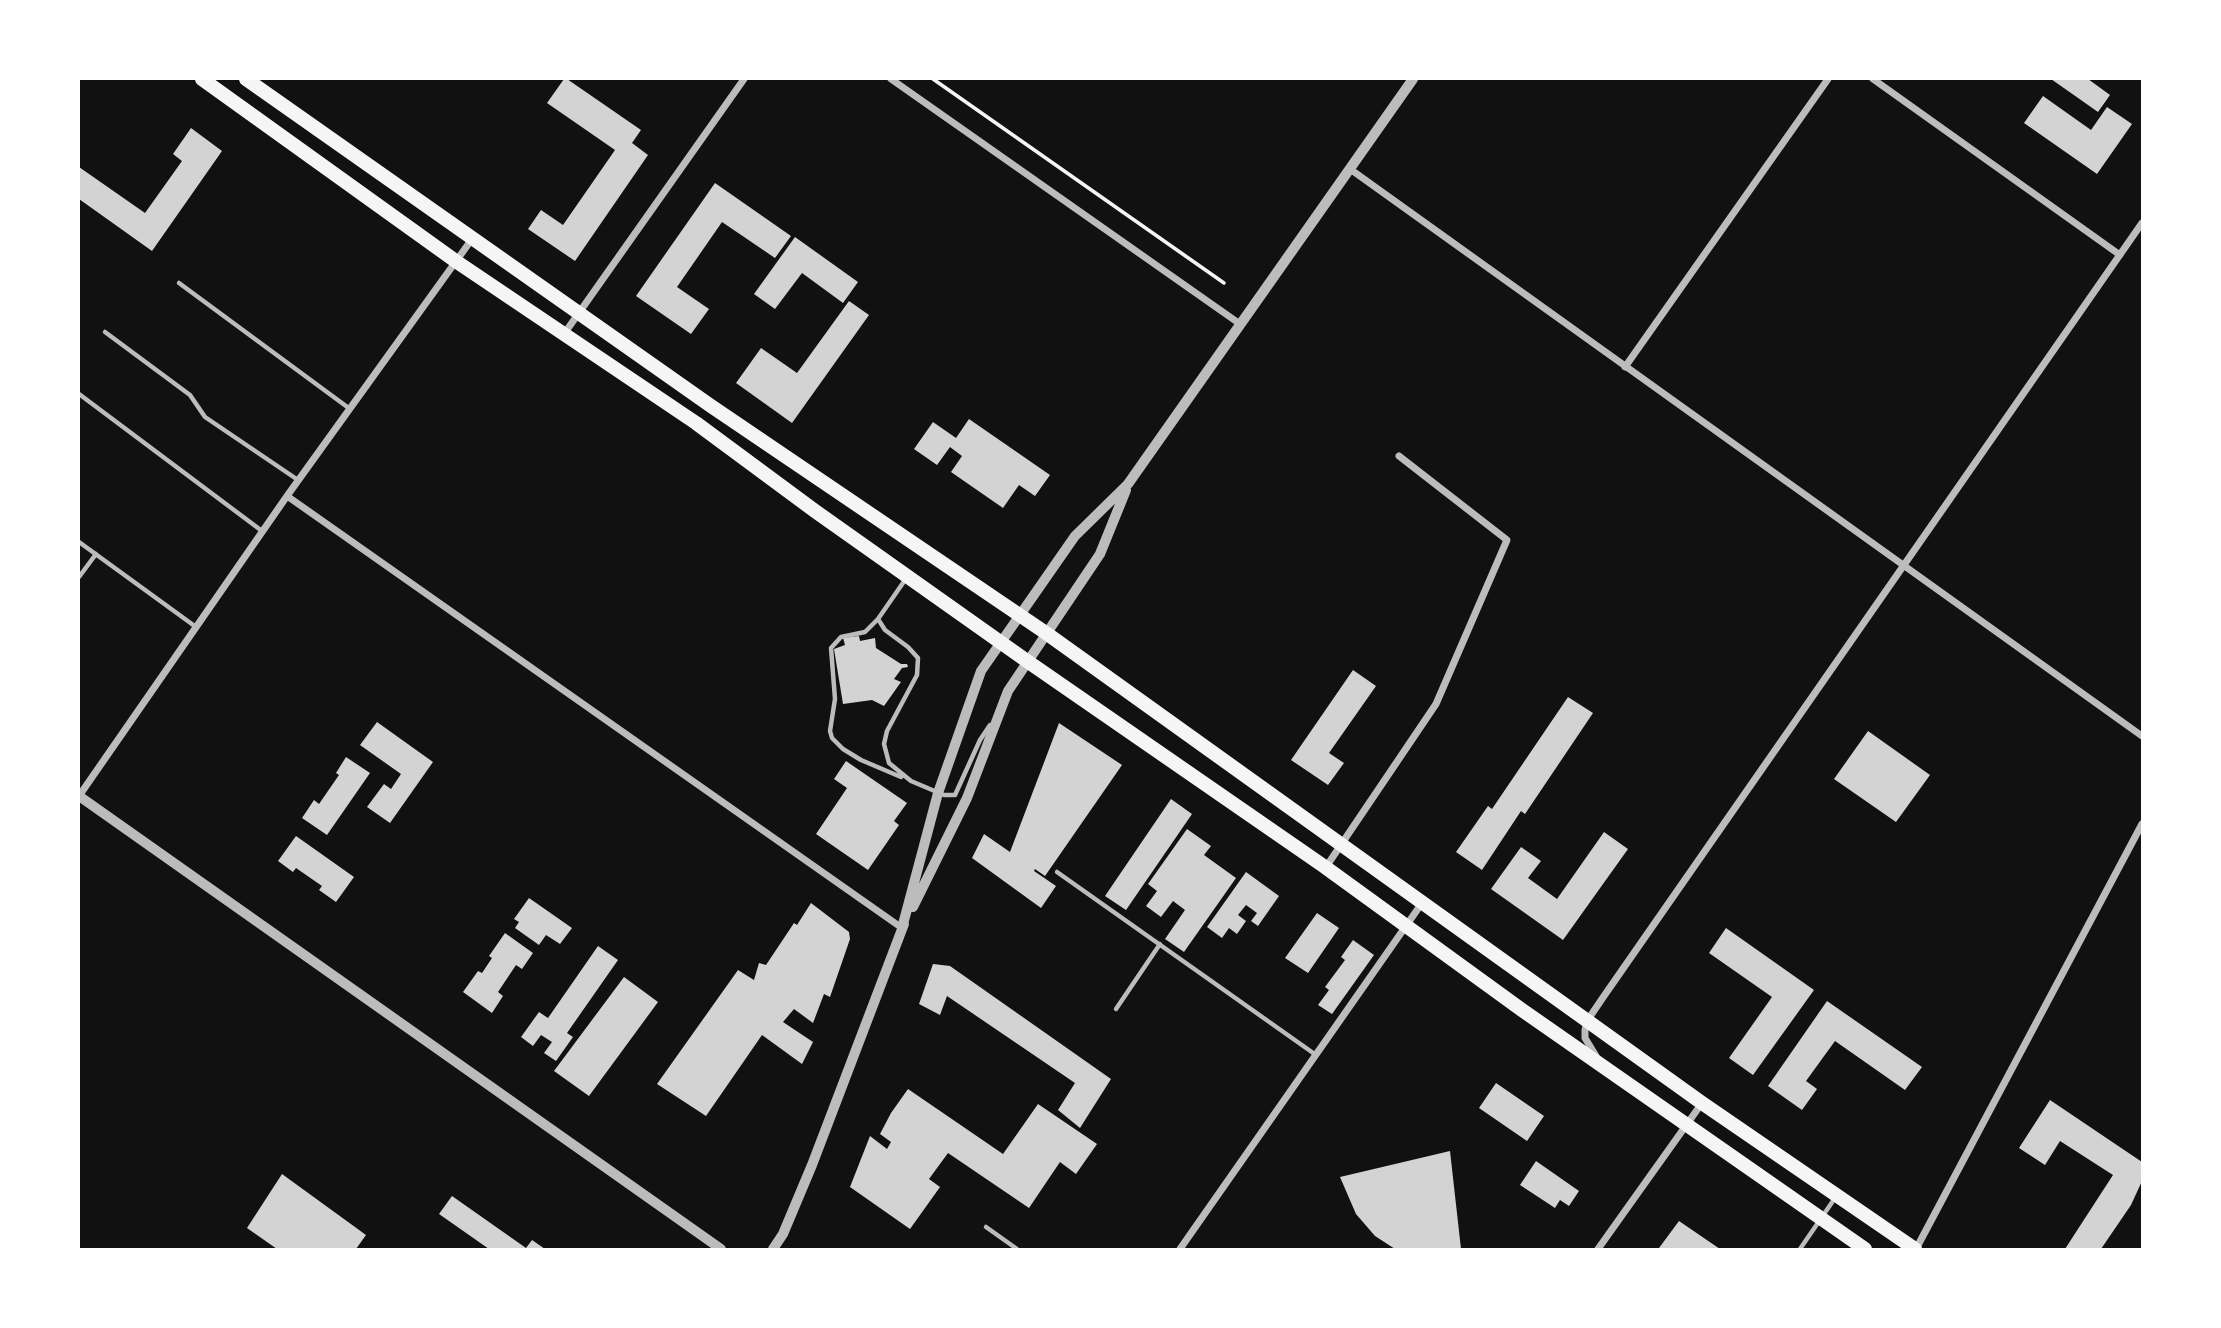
<!DOCTYPE html>
<style>
body{margin:0}
#map{position:relative;width:2221px;height:1328px;overflow:hidden;background:#111;font-family:"PT Sans",sans-serif}
canvas{display:block}
.frame{position:absolute;inset:0;border:80px solid #fff;pointer-events:none}
</style>
<div id="map">
<canvas width="2221" height="1328"></canvas>
<div class="frame"></div>
</div>
<script>
const ctx = document.querySelector('canvas').getContext('2d');
ctx.lineJoin = 'round';
function fillPath(path, color) { ctx.fillStyle = color; ctx.fill(path, 'evenodd'); }
const poly = rows => new Path2D(rows.map(r => 'M' + r).join(''));
function strokePath(path, color, width, dash) { ctx.strokeStyle = color; ctx.lineWidth = width; ctx.lineCap = dash ? 'butt' : 'round'; ctx.setLineDash(dash || []); ctx.stroke(path); }
fillPath(poly([
 [564,79,567,79,641,130,632,143,648,155,575,261,528,229,541,210,563,225,615,150,547,103],
 [2051,79,2088,79,2110,95,2098,112],
 [2043,96,2091,130,2107,107,2132,124,2097,174,2024,123],
 [191,128,222,151,152,251,79,199,79,167,145,213,182,161,173,154],
 [715,183,791,236,775,258,722,222,677,287,709,309,691,334,636,296],
 [795,237,858,282,843,303,802,273,775,309,754,294],
 [849,301,869,315,792,423,736,383,761,348,797,373],
 [969,419,1050,475,1035,496,1019,485,1003,508,951,472,962,456,950,447,937,465,914,449,933,422,956,438],
 [859,636,860,641,875,638,876,648,901,664,907,664,908,667,902,668,894,679,901,682,884,706,872,700,843,704,834,649,845,645,843,638],
 [1353,670,1376,686,1329,753,1344,763,1328,785,1291,760],
 [1568,697,1593,713,1525,814,1521,811,1482,870,1456,852,1488,806,1492,809],
 [377,722,433,762,390,823,367,807,384,784,391,789,401,774,360,745],
 [1059,723,1122,765,1045,876,1035,869,1034,871,1056,886,1041,908,972,858,984,834,1010,852],
 [1868,731,1930,775,1896,822,1834,779],
 [346,757,370,773,327,835,302,818,314,800,319,804,339,775,336,773],
 [846,761,907,803,894,821,899,825,868,870,816,834,847,788,834,779],
 [1171,799,1192,814,1126,910,1105,896],
 [1187,829,1211,846,1204,855,1236,878,1184,952,1165,939,1185,910,1173,901,1161,917,1146,906,1157,891,1148,884],
 [1604,832,1628,849,1563,940,1491,889,1521,847,1541,861,1528,878,1557,899],
 [296,836,354,877,336,902,319,890,322,886,296,868,293,872,278,861],
 [1246,872,1279,896,1258,926,1251,921,1257,913,1246,905,1238,915,1246,921,1237,934,1229,928,1222,938,1207,927],
 [529,898,572,928,560,944,546,935,539,945,515,928,519,922,514,919],
 [811,903,849,932,850,939,830,997,824,994,813,1023,794,1009,783,1022,813,1042,802,1064,762,1035,706,1116,657,1084,738,970,754,980,759,963,766,965,794,923,797,925],
 [1317,913,1339,928,1308,973,1285,958],
 [1726,928,1814,990,1753,1075,1729,1058,1772,997,1709,953],
 [505,933,533,953,522,969,516,965,498,992,503,996,492,1013,463,992,478,971,482,973,492,958,489,956],
 [1353,940,1374,955,1332,1014,1318,1005,1329,990,1325,987,1345,960,1341,957],
 [598,946,618,960,567,1033,573,1037,556,1061,544,1053,552,1042,541,1035,533,1046,521,1037,539,1012,548,1018],
 [933,964,950,966,1111,1079,1080,1128,1058,1110,1075,1083,947,996,940,1015,919,1004],
 [624,977,658,1002,589,1096,554,1071],
 [1827,1001,1922,1067,1905,1090,1835,1041,1806,1081,1817,1089,1802,1110,1768,1086],
 [1496,1083,1544,1116,1527,1141,1479,1108],
 [908,1089,1003,1154,1038,1104,1097,1144,1076,1174,1060,1162,1029,1208,948,1153,929,1179,940,1187,910,1229,850,1187,870,1136,887,1149,891,1142,880,1134,891,1113],
 [2050,1100,2142,1162,2142,1181,2131,1205,2101,1249,2065,1249,2113,1175,2060,1141,2045,1165,2019,1148],
 [1450,1151,1461,1249,1395,1249,1375,1236,1356,1214,1340,1177],
 [1536,1161,1579,1191,1569,1206,1560,1200,1555,1208,1520,1185],
 [282,1174,366,1235,356,1249,277,1249,247,1228],
 [452,1196,526,1248,532,1240,545,1249,489,1249,439,1214],
 [1679,1221,1720,1249,1659,1248]
]), '#d3d3d3');
strokePath(poly([
 [933,79,1224,283]
]), '#f5f5f5', 3.5);
strokePath(poly([
 [179,283,350,409],
 [105,332,190,395,205,417,298,480],
 [79,394,262,531],
 [79,542,196,627],
 [79,577,96,554],
 [905,580,878,619,885,630,908,647,918,658,917,675,887,731,884,744,889,763,911,781,944,795,955,795,980,740,990,725],
 [878,619,865,632,841,637,831,648,835,699,830,731,832,738,843,749,861,760,901,777],
 [1057,872,1316,1055],
 [1116,1009,1160,944],
 [986,1227,1017,1249],
 [1800,1249,1835,1198]
]), '#bcbcbc', 4.5);
strokePath(poly([
 [891,79,1240,324],
 [1873,79,2120,255],
 [1350,169,2142,736],
 [564,334,744,79],
 [1625,367,1828,79],
 [287,496,902,928],
 [79,796,287,496,472,239],
 [1326,867,1436,704,1507,540,1399,456],
 [1596,1056,1585,1038,1585,1030,1587,1021,1604,996,2142,223],
 [1180,1249,1422,903],
 [1598,1249,1702,1103],
 [1916,1249,2142,824]
]), '#bcbcbc', 7);
strokePath(poly([
 [79,796,721,1249],
 [913,907,967,798,1008,691,1100,554,1126,490],
 [902,928,938,793,981,671,1075,536,1128,484,1413,79],
 [773,1249,783,1234,812,1165,904,924]
]), '#bcbcbc', 10);
strokePath(poly([
 [202,79,457,262,696,423,815,511,1027,661,1325,867,1522,1010,1865,1249],
 [246,79,711,406,1046,633,1702,1103,1915,1249]
]), '#f5f5f5', 14);
</script>
